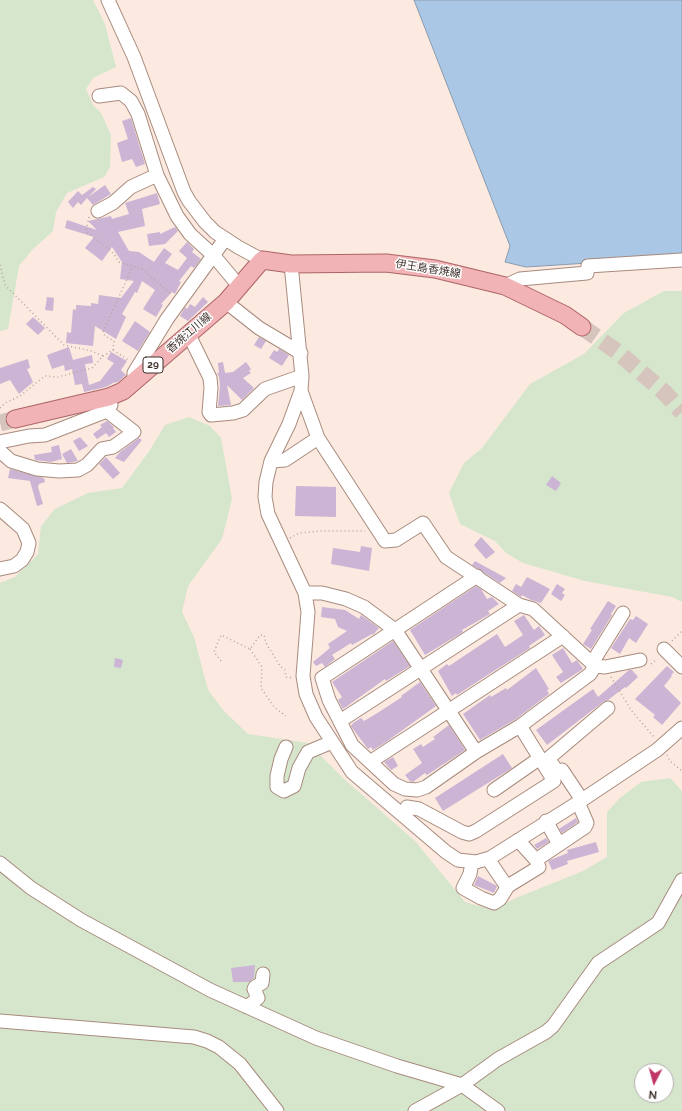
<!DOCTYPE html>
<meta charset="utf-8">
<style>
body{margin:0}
#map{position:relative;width:682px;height:1111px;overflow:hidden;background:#fce9e0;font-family:Raleway,sans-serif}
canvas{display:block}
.north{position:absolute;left:634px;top:1063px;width:40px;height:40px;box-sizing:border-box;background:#fff;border:1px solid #b3adab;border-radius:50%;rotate:186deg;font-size:11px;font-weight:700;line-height:16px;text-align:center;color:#40332e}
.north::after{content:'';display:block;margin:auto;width:14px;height:18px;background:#c13466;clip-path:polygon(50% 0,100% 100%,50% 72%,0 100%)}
</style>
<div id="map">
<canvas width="682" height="1111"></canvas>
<div class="north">N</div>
</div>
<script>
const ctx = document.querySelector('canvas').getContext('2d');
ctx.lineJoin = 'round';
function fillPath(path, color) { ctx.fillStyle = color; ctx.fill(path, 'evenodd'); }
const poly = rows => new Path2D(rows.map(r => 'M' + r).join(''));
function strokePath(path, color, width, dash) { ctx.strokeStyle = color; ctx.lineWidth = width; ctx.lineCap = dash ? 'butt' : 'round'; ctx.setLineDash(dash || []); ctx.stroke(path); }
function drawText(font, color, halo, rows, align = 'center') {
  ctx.font = font + ' Raleway,"Noto Sans JP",sans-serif'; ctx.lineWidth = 3; ctx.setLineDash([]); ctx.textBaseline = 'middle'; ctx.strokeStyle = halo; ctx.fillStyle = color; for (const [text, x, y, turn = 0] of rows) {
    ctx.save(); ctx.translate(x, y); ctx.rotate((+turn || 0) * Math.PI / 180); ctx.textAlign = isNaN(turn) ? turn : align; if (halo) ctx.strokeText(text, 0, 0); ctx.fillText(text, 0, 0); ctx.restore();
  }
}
fillPath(poly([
 [0,0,93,0,105,24,116,67,93,78,86,89,93,105,101,113,111,135,110,167,104,177,67,193,56,212,53,231,33,249,19,266,8,329,0,331],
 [664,291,682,291,682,602,672,597,585,581,523,563,506,553,495,541,460,524,449,493,464,463,482,448,530,384,584,354,624,313],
 [189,417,210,426,221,438,232,499,222,539,188,586,182,612,194,637,208,690,224,711,248,734,308,743,343,778,415,841,465,902,493,910,516,898,583,871,607,857,607,812,620,798,641,782,670,778,682,791,682,1111,0,1111,0,583,15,577,38,554,41,526,55,509,88,493,122,488,150,450,165,425],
 [642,1071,666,1071,666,1095,642,1095]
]), '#d5e6cd');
const water = poly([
 [414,0,682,0,682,257,526,267,505,262,510,246,414,0]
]);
fillPath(water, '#aac7e5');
strokePath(water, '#8a9bae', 1);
fillPath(poly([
 [131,118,145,164,136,167,132,159,122,162,117,143,128,139,122,121],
 [105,185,111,194,93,205,87,198,81,205,78,202,73,208,68,202,78,191,82,195,93,187,96,189,88,197],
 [157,193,160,204,142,209,145,226,118,232,129,251,139,252,154,262,164,248,172,254,165,263,178,270,187,258,179,251,187,242,194,249,192,252,201,259,194,268,191,266,179,281,181,282,175,294,172,292,161,304,163,305,156,317,143,309,155,290,142,281,137,293,135,292,122,314,126,317,116,339,95,326,93,346,66,343,67,332,71,333,73,309,76,310,76,305,91,306,91,303,98,304,99,295,121,298,134,281,120,279,122,262,112,247,102,261,85,248,94,237,65,228,67,220,97,230,88,221,111,216,112,219,129,214,125,203],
 [175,227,178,231,165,244,149,246,147,234,160,232,160,234],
 [47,297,54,298,53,311,45,310],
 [203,297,208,302,188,321,180,316,185,307,187,309,190,304,195,307],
 [33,317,45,328,38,335,26,324],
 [135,321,150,332,138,351,122,341],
 [259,337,266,341,261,349,254,345],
 [69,347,73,360,92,355,93,363,85,364,89,385,100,381,114,363,107,359,111,352,127,361,121,370,126,375,118,382,113,383,106,387,84,392,82,384,75,385,72,369,65,371,64,365,52,369,47,355],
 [279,349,289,355,282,366,269,358,274,350,277,352],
 [28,359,30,368,27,369,33,382,19,394,10,380,0,384,0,368],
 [223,362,225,373,233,372,246,362,251,369,249,371,251,373,243,378,254,388,242,400,227,385,231,405,218,406,220,386,219,377,217,373,219,373,218,363],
 [107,421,114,427,113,428,116,432,109,437,106,433,97,439,93,434,102,427,100,425],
 [80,437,88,446,79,451,73,441],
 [139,438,142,440,124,462,115,458,120,452],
 [59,445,62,459,51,462,35,460,34,455,52,452,51,447],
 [71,449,78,461,67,463,62,454],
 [106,457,120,473,113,479,99,464],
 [10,469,44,478,45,482,39,484,38,487,43,504,37,506,30,481,8,478],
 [552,476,561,483,556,491,546,485],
 [296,486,336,487,336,517,295,516],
 [481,537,495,552,486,559,474,545],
 [361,546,372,548,369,571,331,564,333,548,360,552],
 [475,561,506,578,500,583,472,565],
 [527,577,550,589,541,603,531,600,522,595,521,597,512,591,516,584,521,587],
 [557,584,565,589,562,593,565,595,561,601,551,594],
 [476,586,481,589,487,599,492,597,499,604,488,611,490,614,462,630,463,632,425,655,410,630],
 [608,601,616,606,611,614,612,615,591,649,583,644,592,630,590,629],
 [322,607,345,610,359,619,361,615,379,628,373,635,372,634,352,645,351,643,332,655,335,659,325,667,322,663,316,666,313,662,330,648,328,644,347,631,338,627,335,619,321,617],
 [524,615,534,630,539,626,545,635,529,646,530,648,486,676,457,695,456,693,452,696,438,671,447,664,449,666,497,634,505,647,523,635,514,621],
 [636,616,648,624,636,643,629,638,620,654,611,648,630,619,633,620],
 [393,641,410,666,386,681,385,679,343,709,338,700,342,697,332,682],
 [563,648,572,663,577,660,583,669,561,683,556,677,563,672,552,655],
 [115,658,123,660,121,668,114,667],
 [667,666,674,672,671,675,672,676,664,686,681,703,662,725,653,717,655,715,635,699],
 [536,668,549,689,547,690,549,694,516,719,480,740,463,714,490,695,491,697,506,688,507,690],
 [629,670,632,670,638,677,626,688,625,687,608,700,603,702,547,745,536,730,593,689,598,697],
 [420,682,436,706,386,742,373,750,371,747,368,749,353,729,351,726,353,723,361,718,364,721,379,712,402,697,401,696],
 [449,725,465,750,427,775,425,773,413,782,410,781,405,775,422,763,413,749,421,744,423,747,435,739,433,737],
 [503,754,512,768,443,811,435,798],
 [393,757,398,766,391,770,384,762],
 [576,818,578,822,562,833,559,829],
 [546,838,549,842,537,849,534,845],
 [596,842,599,852,567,861,568,864,552,870,548,861,550,860,568,853,567,850],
 [478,876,497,886,494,893,474,885],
 [255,965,254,978,249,982,233,982,231,968]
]), '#ccb4d5');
strokePath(poly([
 [582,327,619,353,665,393,682,412],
 [0,423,15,419]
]), '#d6c5bc', 17, [17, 8]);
const minor = poly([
 [108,0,134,57,184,192,189,201,205,222,215,232,238,247,262,260],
 [99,96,121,93,131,101,138,114,157,175,177,216,190,234,214,256,239,286],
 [98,211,113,203,131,187,157,175],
 [291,264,302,376,301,391,289,424,271,461,266,482,265,497,268,514,305,593,308,612,303,676,306,694,316,717,352,772,446,852,458,860,476,862,490,858,582,800,657,750,682,728],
 [505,286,520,279,587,273,588,266,682,260],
 [226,302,259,328,301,353],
 [189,335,210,378,211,388,209,412,211,415,233,413,243,410,265,389,302,376],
 [134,383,134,373,167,319,225,239],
 [301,391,318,438,385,541,396,540,423,523,446,557,519,605,533,609,595,666,605,667,640,660],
 [0,442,29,436,45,435,107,411,111,405],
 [0,451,11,461,37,469,59,471,78,470,87,465,102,449,113,447,134,432,107,411],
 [271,461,285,460,318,438],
 [0,509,23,529,29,543,27,552,22,560,14,566,0,569],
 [477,576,322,678,329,700,352,745,394,784,405,789,417,790,426,787,476,752,520,726,590,674,595,666],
 [305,593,322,593,346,599,364,607,395,630,476,752],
 [664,649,682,667],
 [592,663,623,613],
 [340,721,519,605],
 [286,747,281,759,277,776,277,787,284,791,294,786,299,768,308,752,332,742],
 [549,760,558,772,562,770,582,800],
 [370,762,563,636],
 [543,763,608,708],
 [494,790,540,758],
 [403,814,407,807,419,809,462,832,469,834,476,831,554,781,520,726],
 [546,821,559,844],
 [518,840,536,860,585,827,587,823,578,802],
 [488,859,507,887],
 [472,862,470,874,463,888,481,898,494,903,500,899,508,886,539,867,536,860],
 [0,863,31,888,81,920,210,990,316,1038,397,1066,462,1085,498,1111],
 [247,1007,258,998,254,989,255,987,262,983,263,974],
 [0,1021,194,1037,207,1041,219,1047,240,1064,277,1111],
 [415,1111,462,1085,498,1059,546,1032,553,1026,598,963,658,923,682,880]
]);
const major = poly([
 [15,419,109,397,123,391,226,302,262,260,291,264,386,263,435,269,505,286,565,315,582,327]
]);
strokePath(minor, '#a88b7d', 15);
strokePath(major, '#ad6566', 19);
strokePath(poly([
 [89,217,86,231,88,233,114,254,119,262,142,269,171,294],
 [0,265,5,285,64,345,91,351,103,356],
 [113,350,114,341,105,336,103,332,133,266],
 [0,408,5,403,20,396,45,376,58,377,92,368,103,356,113,350,130,361],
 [290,538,299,533,320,531,365,531],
 [672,641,682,631],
 [250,649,262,667,261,688,274,707,286,716],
 [221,661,214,652,221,635,250,649,260,635,264,635,266,643,280,666,285,670,286,677,293,678],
 [651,664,657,659],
 [611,677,631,710,654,737],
 [667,755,670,761,682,771]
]), '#b5a59d', 1.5, [1, 3]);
strokePath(minor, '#fff', 13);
strokePath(major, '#f1b3b5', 17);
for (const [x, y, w] of [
 [153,365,20]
]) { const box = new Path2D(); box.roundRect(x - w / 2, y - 8, w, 16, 3); ctx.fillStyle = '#fff'; ctx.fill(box); strokePath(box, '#40332e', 1); }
drawText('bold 10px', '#40332e', null, [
 ["29",153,365]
]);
drawText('11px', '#40332e', '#fff', [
 ["伊王島香焼線",428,269,9],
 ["香焼江川線",189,333,-41]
]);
</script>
